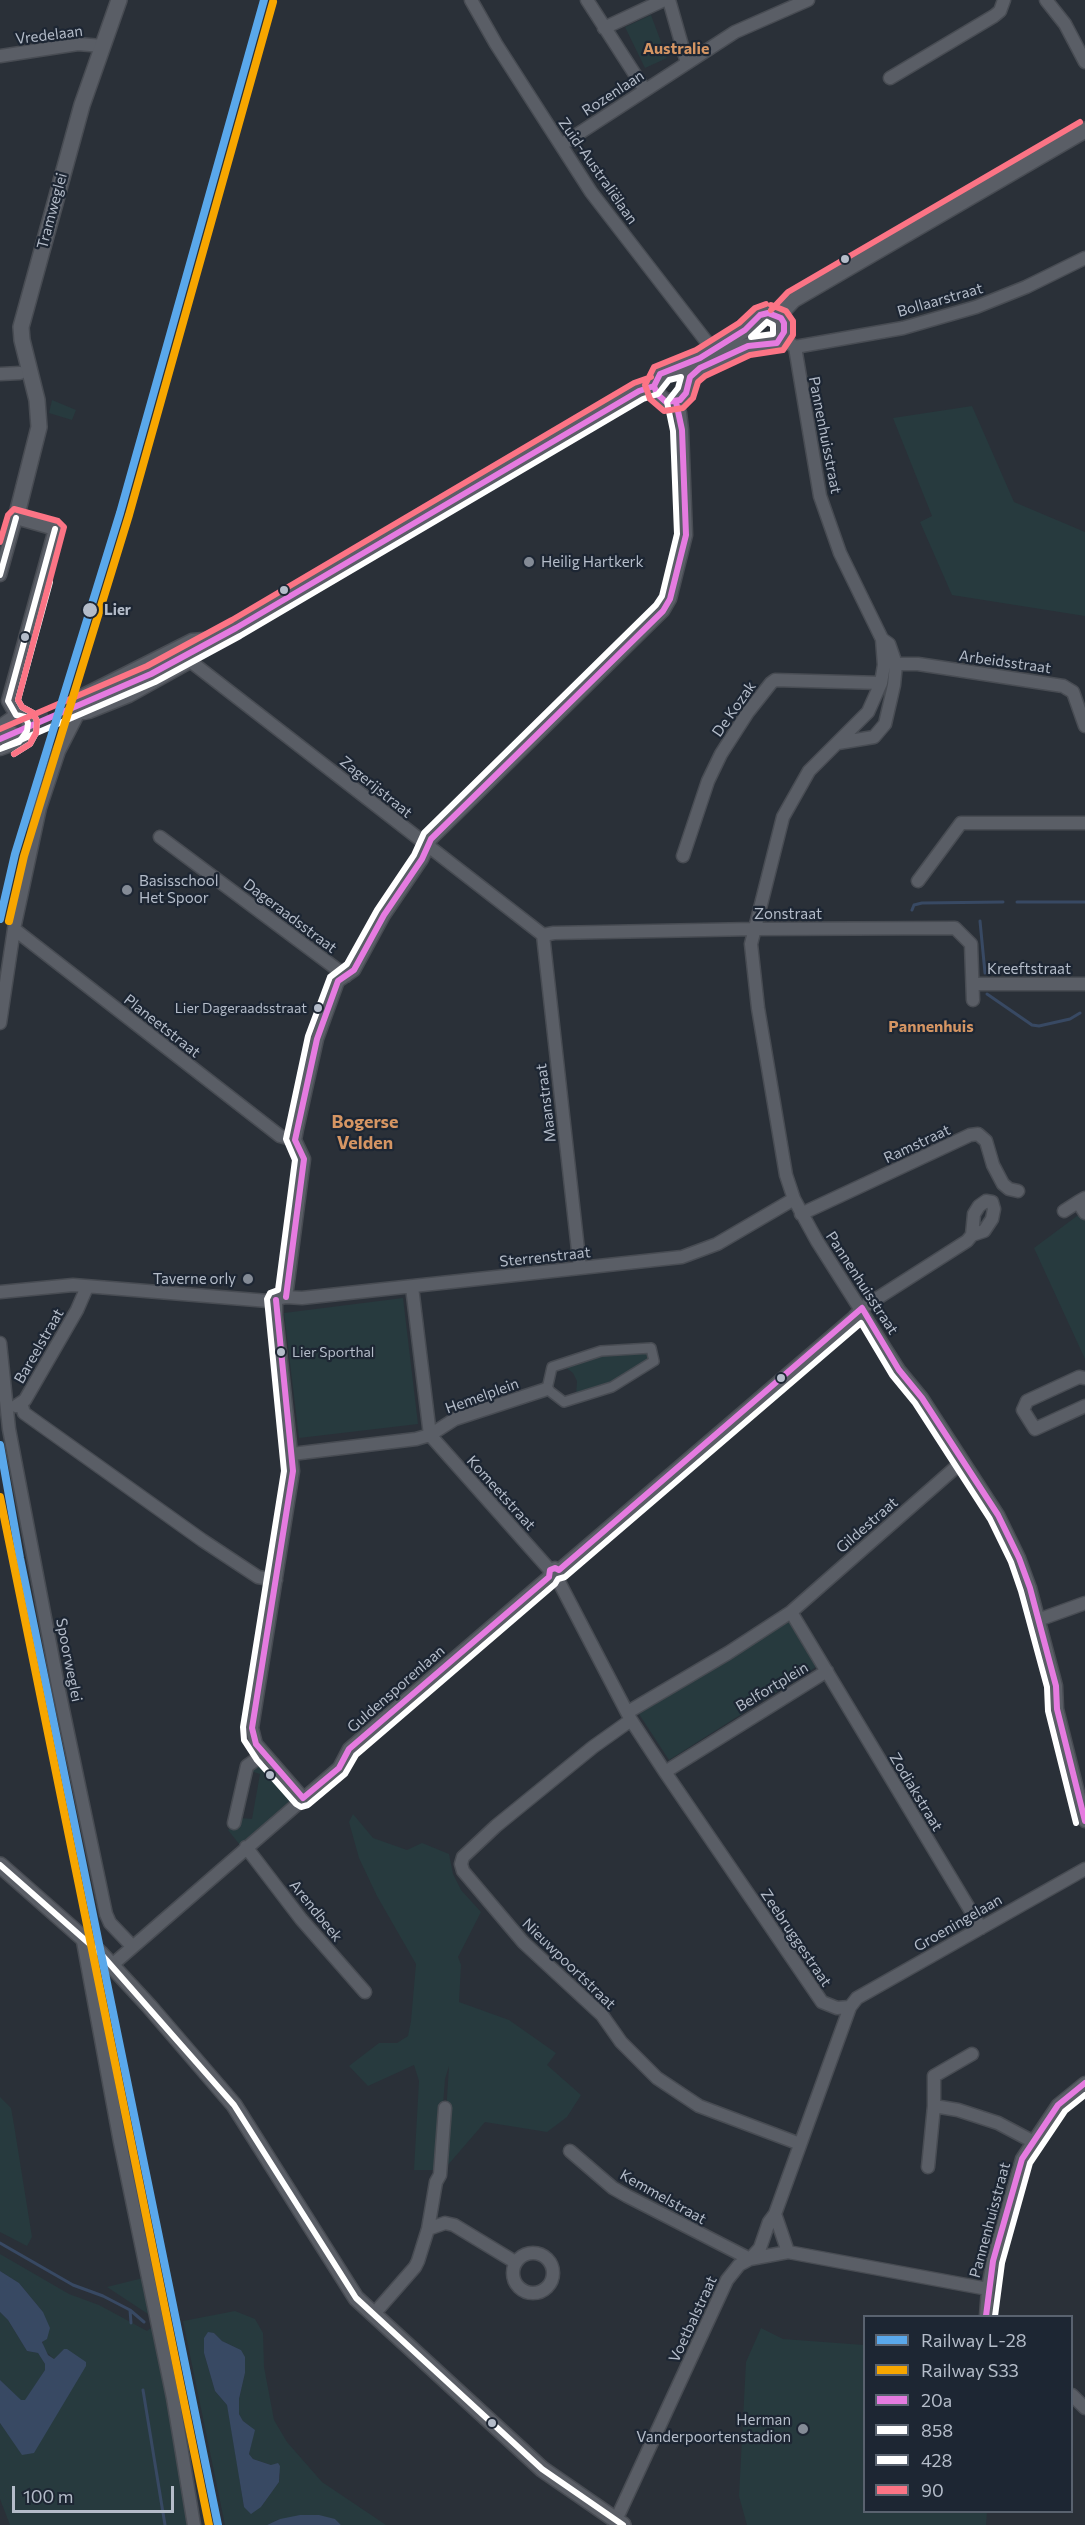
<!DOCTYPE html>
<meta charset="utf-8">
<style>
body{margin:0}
#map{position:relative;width:1085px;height:2525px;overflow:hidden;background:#2a3038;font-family:Commissioner,sans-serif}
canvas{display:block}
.legend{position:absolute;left:863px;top:2315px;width:210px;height:198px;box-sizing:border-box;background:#1d2633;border:2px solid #59626f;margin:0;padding:8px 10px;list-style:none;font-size:18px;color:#b4bcc9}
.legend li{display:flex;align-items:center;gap:12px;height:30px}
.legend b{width:30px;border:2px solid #59626f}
.scale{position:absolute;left:12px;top:2486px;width:162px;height:27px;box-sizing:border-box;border:3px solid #b4bcc9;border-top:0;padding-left:8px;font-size:18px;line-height:21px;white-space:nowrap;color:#b4bcc9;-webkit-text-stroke:4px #1d2633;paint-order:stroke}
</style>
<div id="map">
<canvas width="1085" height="2525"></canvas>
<ul class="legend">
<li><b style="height:8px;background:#5aa8eb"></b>Railway L-28</li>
<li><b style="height:8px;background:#f7a600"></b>Railway S33</li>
<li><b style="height:8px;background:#e57be0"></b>20a</li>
<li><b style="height:8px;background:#fff"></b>858</li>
<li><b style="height:8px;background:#fff"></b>428</li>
<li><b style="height:8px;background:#fc7485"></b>90</li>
</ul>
<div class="scale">100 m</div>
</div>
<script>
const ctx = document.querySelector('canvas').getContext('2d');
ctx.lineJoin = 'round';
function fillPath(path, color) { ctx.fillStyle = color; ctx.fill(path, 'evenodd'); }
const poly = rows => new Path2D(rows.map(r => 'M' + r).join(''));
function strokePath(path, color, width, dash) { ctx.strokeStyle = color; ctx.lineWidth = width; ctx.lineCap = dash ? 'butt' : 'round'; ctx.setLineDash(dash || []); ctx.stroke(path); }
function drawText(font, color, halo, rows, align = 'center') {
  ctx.font = font + ' Commissioner,sans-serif'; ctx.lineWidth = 4.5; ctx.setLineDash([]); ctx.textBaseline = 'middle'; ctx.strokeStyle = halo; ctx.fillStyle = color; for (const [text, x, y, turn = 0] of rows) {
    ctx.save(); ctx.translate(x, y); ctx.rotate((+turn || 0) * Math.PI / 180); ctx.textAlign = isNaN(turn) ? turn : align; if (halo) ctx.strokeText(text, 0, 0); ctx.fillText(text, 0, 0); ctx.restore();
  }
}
fillPath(poly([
 [651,15,667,58,645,68,625,27],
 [52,400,76,410,72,420,49,413],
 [972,406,1014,502,1085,532,1085,616,952,595,920,522,932,516,893,418],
 [1081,1213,1085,1220,1085,1359,1034,1248],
 [403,1298,418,1424,299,1438,284,1313],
 [649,1351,651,1360,612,1384,576,1396,577,1381,573,1373,564,1366,602,1353],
 [789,1622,816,1667,669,1760,639,1714],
 [265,1763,290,1792,291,1800,240,1845,228,1830,241,1818,252,1819,260,1774,251,1771],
 [353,1814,373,1838,407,1850,422,1843,449,1854,453,1874,461,1890,481,1912,458,1957,461,1965,459,2002,509,2020,556,2053,547,2065,581,2095,567,2117,547,2132,485,2122,447,2166,443,2162,449,2066,445,2079,438,2170,414,2170,419,2081,414,2065,368,2086,349,2066,379,2043,397,2043,408,2036,411,2021,416,1964,377,1896,359,1858,349,1822],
 [0,2097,11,2108,14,2125,32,2237,27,2246,0,2232],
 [0,2254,69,2294,99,2305,147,2331,153,2326,148,2314,107,2287,143,2278,191,2525,10,2525,0,2499,0,2423,22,2454,64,2349,54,2359,43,2349,43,2312,19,2283,0,2271],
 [235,2311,255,2319,263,2333,264,2367,274,2420,287,2442,322,2482,386,2525,341,2525,335,2519,280,2519,267,2525,225,2525,183,2321],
 [214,2333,222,2341,241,2350,245,2373,239,2399,239,2414,243,2421,254,2430,249,2454,253,2459,271,2465,280,2474,279,2482,261,2507,244,2507,229,2413,227,2405,215,2391,204,2353,204,2338],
 [0,2312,8,2320,27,2351,38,2353,45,2364,45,2370,26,2400,21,2401,0,2380],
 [761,2328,783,2339,864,2345,864,2512,987,2512,986,2525,747,2525,739,2496,746,2362]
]), '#273a3e');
fillPath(poly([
 [0,2271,19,2283,43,2312,50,2328,47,2339,42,2342,48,2355,54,2359,64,2349,67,2349,86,2362,86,2366,34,2453,22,2455,0,2423,0,2380,21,2400,25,2400,45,2370,45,2364,38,2353,27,2351,8,2320,0,2312],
 [208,2332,214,2333,222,2341,241,2350,245,2357,245,2373,239,2399,239,2414,243,2421,255,2430,249,2454,253,2459,271,2465,278,2463,280,2466,279,2482,261,2507,251,2514,244,2507,227,2405,215,2391,204,2353,204,2338],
 [300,2515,319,2515,335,2519,341,2525,267,2525,280,2519]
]), '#384963');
strokePath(poly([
 [1017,902,1085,902],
 [912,910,914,905,922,903,1003,902],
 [980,921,985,973],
 [987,994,1032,1025,1039,1026,1070,1019,1080,1013],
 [0,2243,73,2285,103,2296,130,2310,144,2322],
 [130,2310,131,2323],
 [143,2390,165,2525]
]), '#384963', 3);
strokePath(poly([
 [15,733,87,702]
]), '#3f454e', 15, [15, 8]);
const pedestrian = poly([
 [651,1348,654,1361,612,1387,564,1402,547,1389,552,1367,601,1351,651,1348]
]);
const minor = poly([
 [471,0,496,44,591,192,713,350],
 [587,0,645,90],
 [669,0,687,63],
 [1046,0,1065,24,1085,62],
 [604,28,664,0],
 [0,56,78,44,102,46],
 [890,78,994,16,1000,11,1004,0],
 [561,145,735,32,808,0],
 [782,338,795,347,820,496,840,553,882,639,884,665,881,683,868,712,809,771,783,817,751,944,758,1008,786,1175,794,1199,817,1241,899,1370,922,1398,998,1515,1019,1558,1030,1588,1056,1686,1057,1709,1085,1821],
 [795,347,903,328,976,307,1026,287,1085,258],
 [0,374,20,373],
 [0,575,16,518,55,529,8,701,16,715,25,717,28,723,27,731,19,742,0,749],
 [896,664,918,664,1063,686,1073,692,1085,726],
 [80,710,84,713,89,712,129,696,190,662,194,664,543,935],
 [0,726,16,715],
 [838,743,874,737,885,724,894,685,896,664,889,644,882,639],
 [160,837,346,976],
 [683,856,708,781,721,754,748,712,771,683,775,680,881,683],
 [918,881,961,823,1085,823],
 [14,929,280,1136,295,1140],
 [543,935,554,933,754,929,955,928,971,944,973,1000],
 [543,935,580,1268],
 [973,984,1085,984],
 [0,1023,14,929,40,808,59,751,80,710,81,696,192,640,215,638],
 [1085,1198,1078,1202,1085,1213],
 [1064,1211,1078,1202],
 [801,1214,970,1135,978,1134,986,1141,993,1165,1003,1184,1009,1189,1018,1191],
 [412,1287,430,1435,550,1570],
 [0,1292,73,1285,268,1301,286,1297,302,1298,682,1257,717,1244,794,1199],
 [286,1297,304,1159,295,1140,297,1129,317,1039,338,981,354,970,384,915,422,859,431,839,663,611,670,599,686,535,682,430,680,413,676,402],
 [276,1300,276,1315,293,1471,252,1728,256,1744,303,1798],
 [0,1343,9,1429,58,1686,106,1914,110,1923,132,1946],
 [1085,1378,1079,1377,1027,1401,1023,1410,1035,1429,1085,1406],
 [21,1403,24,1413,202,1540,258,1577,276,1580],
 [16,1406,25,1400,77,1310,87,1287],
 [292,1454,416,1439,430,1435,455,1419,547,1389],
 [557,1578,559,1570,853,1318,862,1308,967,1241,972,1235,984,1231,992,1219,994,1209,992,1202,986,1201,979,1206,974,1214,972,1235],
 [557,1578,631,1720,665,1772,822,2002,837,2008,850,2007],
 [791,1612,981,1928],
 [1038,1620,1085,1603],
 [628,1712,728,1653,791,1612,963,1461],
 [631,1720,593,1747,496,1826,463,1857,461,1864,463,1871,523,1942,602,2015,621,2042,657,2078,699,2106,800,2144],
 [665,1772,827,1671],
 [234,1823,247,1766,264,1754],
 [246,1847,301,1919,365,1992],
 [82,1936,120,2142,173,2398,194,2525],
 [112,1965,339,1768,349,1749,549,1577,550,1570,555,1568,559,1570],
 [934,2106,934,2076,972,2054],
 [570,2151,613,2188,627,2196,750,2259,760,2248,769,2222,775,2214],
 [928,2167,934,2106,958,2110,998,2123,1032,2141],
 [428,2229,445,2223,454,2225,515,2262],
 [788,2252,775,2214,850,2007,857,1998,1085,1869],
 '513 2273a20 20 0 1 1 40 0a20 20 0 1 1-40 0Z',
 [373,2315,415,2267,418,2261,428,2229,436,2182,440,2175,445,2108],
 [986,2316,988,2289,993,2261,1022,2159,1058,2105,1085,2083],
 [1072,2395,1085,2408],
 [616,2520,727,2280,739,2265,750,2259,788,2252,988,2289]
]);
const tertiary = poly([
 [768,313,781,318,784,323,784,332,777,343,748,346,700,368,690,377,686,393,680,400,666,402,657,394,654,386,660,374,682,367,700,358,745,330,760,315,768,313],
 [778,316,793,300,1085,130],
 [16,518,39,427,37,400,22,340,21,327,82,105,119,0],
 [87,702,151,674,236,628,639,391,654,386],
 [0,739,12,734],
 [0,1865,101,1954,149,2006,234,2105,356,2298,542,2469,623,2525]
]);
strokePath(pedestrian, '#484c53', 12);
strokePath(minor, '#484c53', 15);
strokePath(tertiary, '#484c53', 18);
strokePath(pedestrian, '#5a5e66', 9);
strokePath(minor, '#5a5e66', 12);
strokePath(tertiary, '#5a5e66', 15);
strokePath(poly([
 [768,313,781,318,784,323,784,332,777,343,748,346,700,368,690,377,686,393,680,400,666,402,657,394,654,386,660,374,700,358,745,330,760,315,768,313],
 [0,739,151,674,236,628,639,391,654,386],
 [286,1297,304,1159,295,1140,317,1039,338,981,354,970,384,915,422,859,431,839,663,611,670,599,686,535,682,430,676,402],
 [276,1300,293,1471,252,1728,256,1744,303,1798],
 [862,1308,899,1370,922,1398,998,1515,1019,1558,1030,1588,1056,1686,1057,1709,1085,1821],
 [303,1798,339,1768,349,1749,549,1577,550,1570,555,1568,559,1570,862,1308],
 [986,2316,993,2261,1022,2159,1058,2105,1085,2083]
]), '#e57be0', 6);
strokePath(poly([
 [767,322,773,325,773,334,751,337,767,322],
 [4,747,155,682,240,636,643,399,658,394,669,380,681,377,678,388,667,402,673,431,677,534,662,596,656,605,424,833,414,855,377,910,347,964,330,977,308,1036,286,1139,295,1160,278,1290,270,1293,267,1299,284,1471,243,1727,244,1740,257,1760,296,1804,301,1807,308,1805,345,1774,356,1755,555,1584,558,1579,565,1577,861,1323,892,1375,915,1403,990,1519,1011,1562,1021,1591,1047,1687,1048,1711,1076,1823],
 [14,754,30,744,36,733,37,721,33,713,22,707,18,700,50,582],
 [995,2316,1002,2263,1030,2163,1065,2111,1085,2095]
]), '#fff', 6);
strokePath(poly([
 [0,575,16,518],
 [0,749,19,742,27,731,28,723,25,717,16,715,8,701,55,529],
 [0,1865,101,1954,234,2105,356,2298,542,2469,623,2525]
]), '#fff', 6);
strokePath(poly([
 [766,304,755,308,739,323,696,350,654,367,645,385,650,399,664,411,683,408,693,398,698,382,705,376,750,355,783,350,793,335,793,321,786,311,771,305],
 [771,310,788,292,1080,122],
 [0,542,8,515,14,509,58,521,64,527,18,700,22,707,33,713,37,721,36,733,30,744,14,754],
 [0,729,147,666,232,620,634,383,651,377]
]), '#fc7485', 6);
strokePath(poly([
 [0,919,15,854,120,513,264,0],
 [0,1445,20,1558,218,2525]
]), '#5aa8eb', 8);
strokePath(poly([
 [9,921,24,856,129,515,273,2],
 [0,1497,209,2525]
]), '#f7a600', 8);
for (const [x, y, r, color] of [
 [845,259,5,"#b4bcc9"],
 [529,562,6,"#848b96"],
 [284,590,5,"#b4bcc9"],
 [90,610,8,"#b4bcc9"],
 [25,637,5,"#b4bcc9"],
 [127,890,6,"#848b96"],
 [318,1008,5,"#b4bcc9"],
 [248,1279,6,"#848b96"],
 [281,1352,5,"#b4bcc9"],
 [781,1378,5,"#b4bcc9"],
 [270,1775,5,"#b4bcc9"],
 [492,2423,5,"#b4bcc9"],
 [803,2429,6,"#848b96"]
]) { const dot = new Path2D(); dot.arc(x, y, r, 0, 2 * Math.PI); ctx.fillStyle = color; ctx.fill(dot); strokePath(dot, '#1d2633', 2); }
drawText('14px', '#b4bcc9', '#1d2633', [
 ["Lier Dageraadsstraat",307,1008],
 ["Lier Sporthal",292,1352,"left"]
], 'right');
drawText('15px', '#b4bcc9', '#1d2633', [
 ["Vredelaan",49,35,-7],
 ["Rozenlaan",613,93,-33],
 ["Zuid-Australiëlaan",598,171,55],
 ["Tramweglei",52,211,-75],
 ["Bollaarstraat",940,300,-16],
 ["Pannenhuisstraat",825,435,79],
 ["Arbeidsstraat",1005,662,8],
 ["De Kozak",734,709,-55],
 ["Zagerijstraat",376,787,39],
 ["Zonstraat",788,914],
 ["Dageraadsstraat",290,916,37],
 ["Kreeftstraat",1029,969],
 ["Planeetstraat",162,1026,38],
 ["Maanstraat",546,1103,-97],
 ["Ramstraat",917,1144,-25],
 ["Sterrenstraat",545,1257,-6],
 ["Pannenhuisstraat",862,1283,57],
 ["Bareelstraat",39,1346,-60],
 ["Hemelplein",482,1396,-20],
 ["Komeetstraat",501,1493,48],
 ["Gildestraat",867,1525,-41],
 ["Spoorweglei",69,1660,79],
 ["Belfortplein",772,1687,-31],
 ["Guldensporenlaan",396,1689,-41],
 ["Zodiakstraat",916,1792,59],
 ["Arendbeek",316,1911,51],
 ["Groeningelaan",958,1923,-30],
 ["Zeebruggestraat",796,1938,56],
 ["Nieuwpoortstraat",569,1964,44],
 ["Kemmelstraat",663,2197,29],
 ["Pannenhuisstraat",990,2220,-75],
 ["Voetbalstraat",693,2319,-65]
]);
drawText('15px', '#b4bcc9', '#1d2633', [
 ["Heilig Hartkerk",541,562],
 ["Basisschool",139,881],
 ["Het Spoor",139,898],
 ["Taverne orly",236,1279,"right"],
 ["Herman",791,2420,"right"],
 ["Vanderpoortenstadion",791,2437,"right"]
], 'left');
drawText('bold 15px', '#b4bcc9', '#1d2633', [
 ["Lier",104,610]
], 'left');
drawText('bold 16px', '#d59563', '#1d2633', [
 ["Australie",676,49],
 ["Pannenhuis",931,1027]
]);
drawText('bold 18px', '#d59563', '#1d2633', [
 ["Bogerse",365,1122],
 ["Velden",365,1143]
]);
</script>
